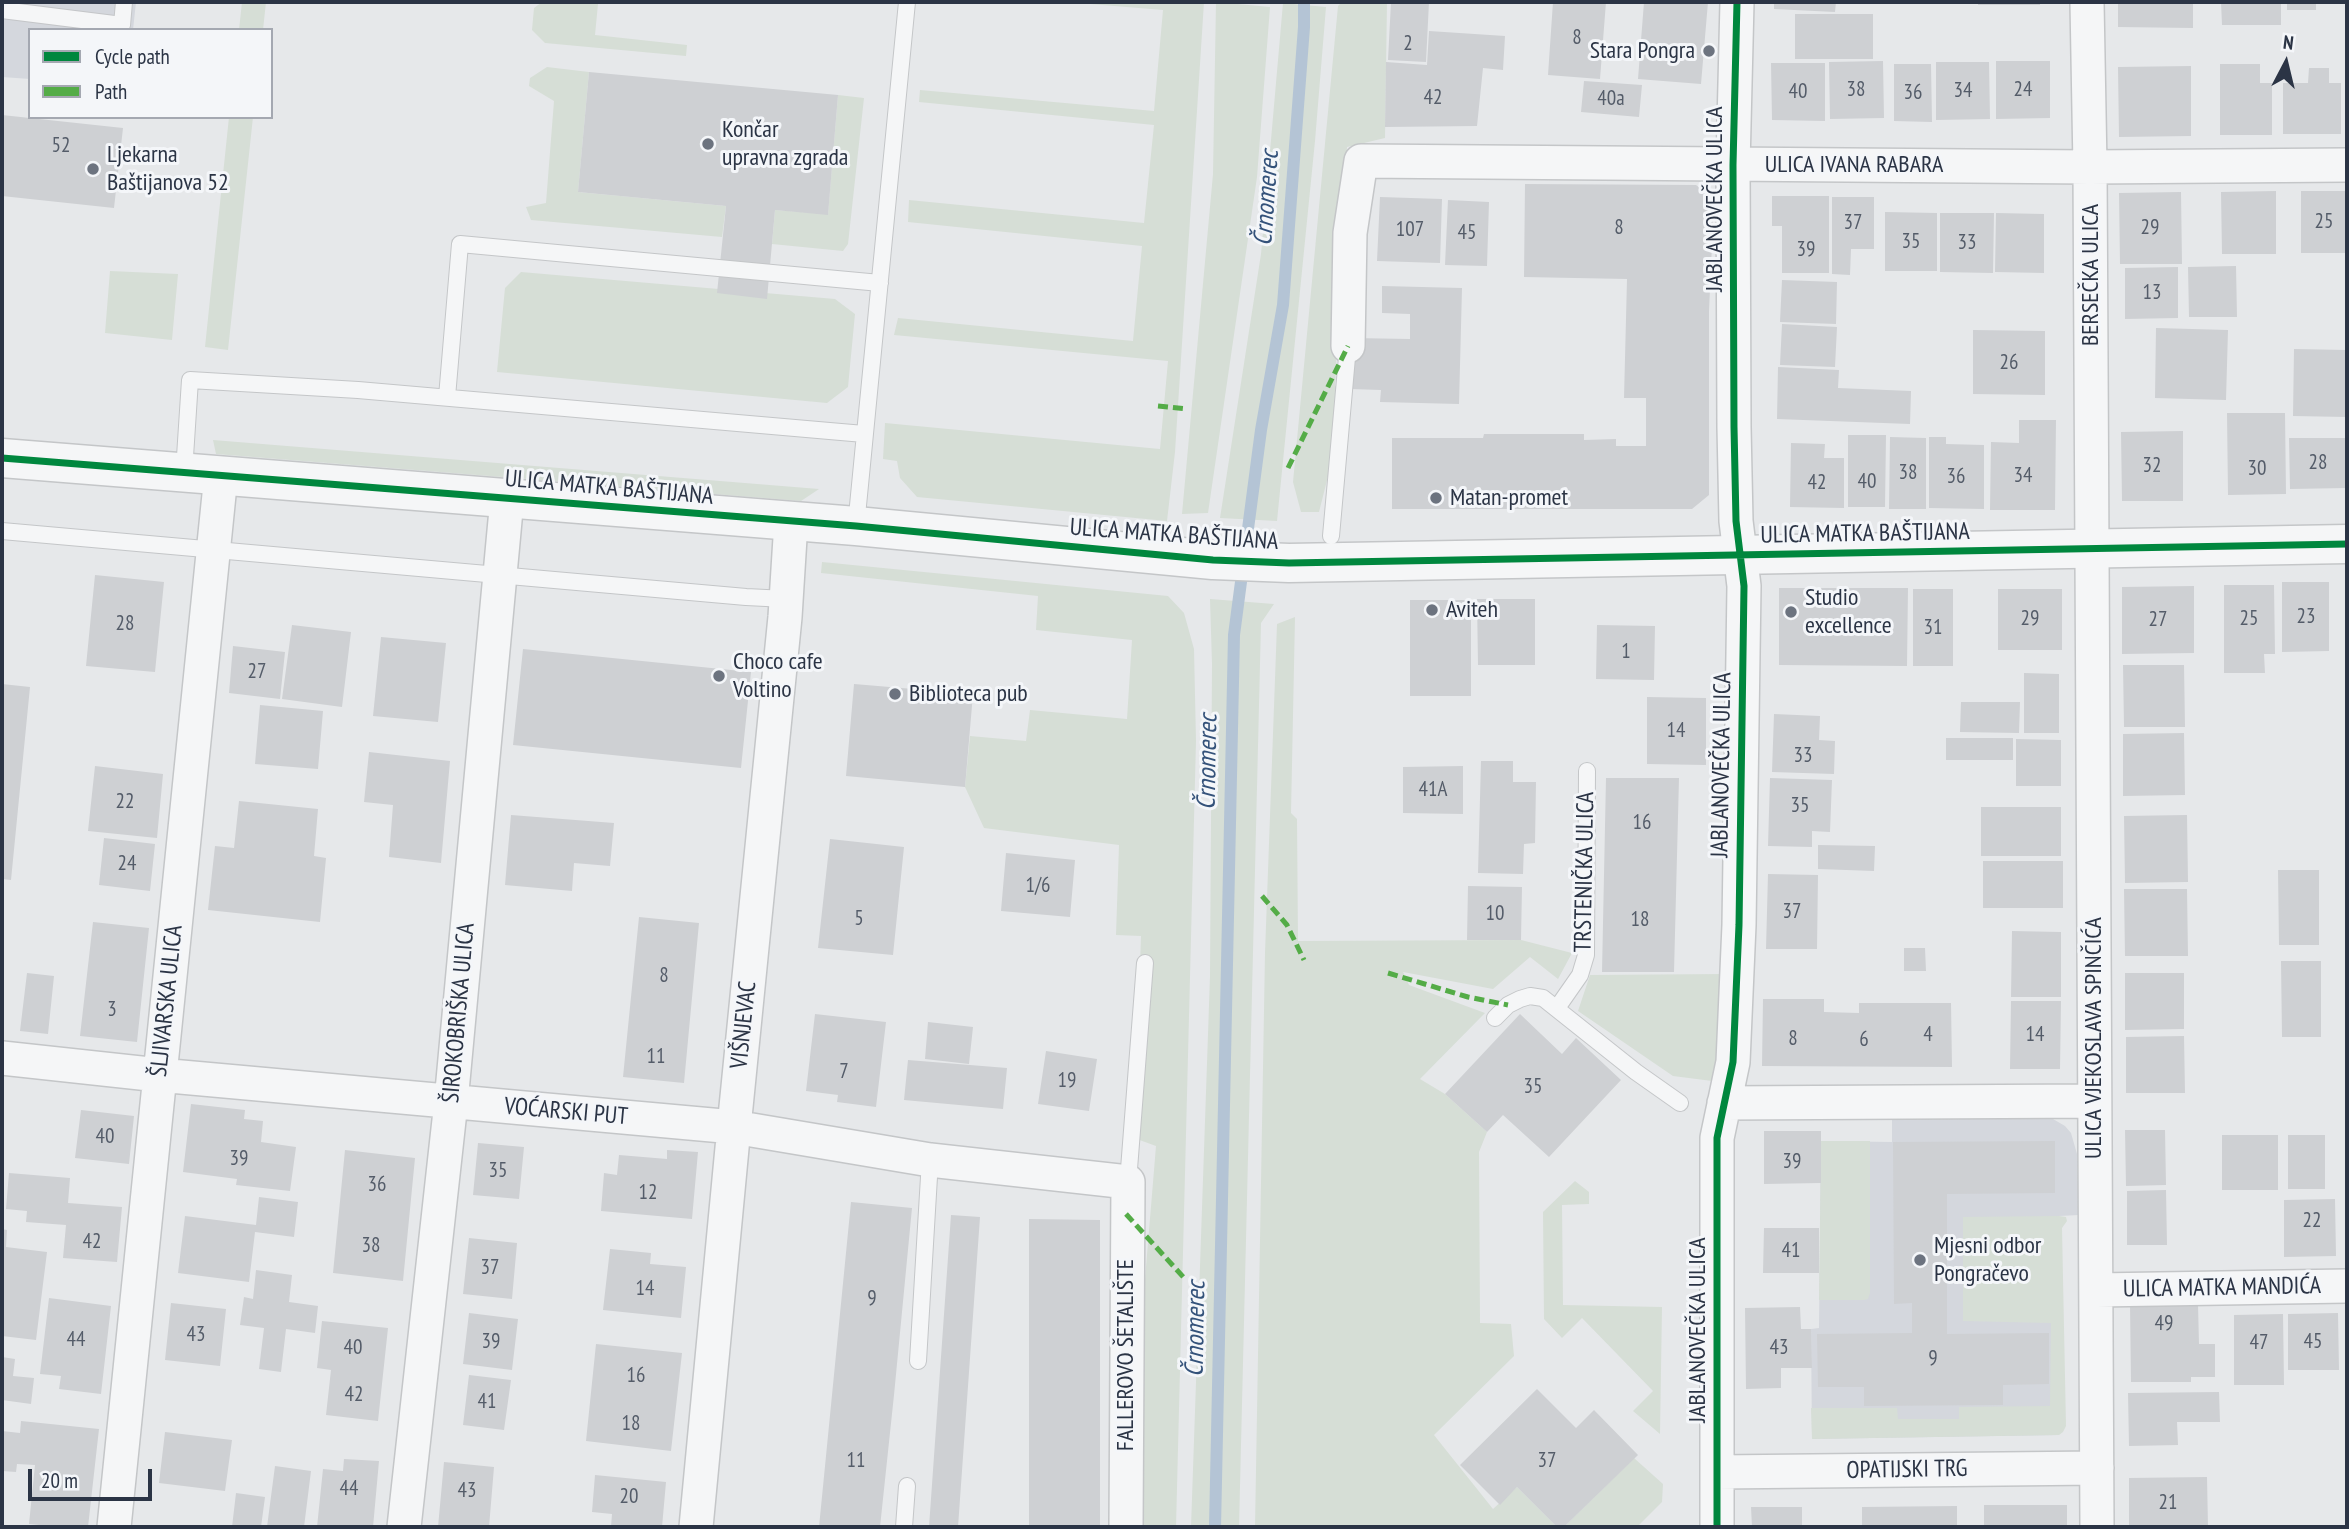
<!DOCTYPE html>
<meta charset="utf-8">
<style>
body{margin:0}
#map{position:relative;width:2349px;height:1529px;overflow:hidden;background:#e6e8ea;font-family:"PT Sans Narrow",sans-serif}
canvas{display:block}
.frame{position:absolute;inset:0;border:4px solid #2b3445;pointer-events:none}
.legend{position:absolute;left:28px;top:28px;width:245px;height:91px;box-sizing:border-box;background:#f4f6f9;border:2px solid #a4a8b1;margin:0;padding:9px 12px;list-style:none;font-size:21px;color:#2b3445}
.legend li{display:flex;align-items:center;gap:14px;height:35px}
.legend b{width:35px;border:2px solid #a4a8b1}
.north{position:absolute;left:2251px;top:28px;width:70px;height:70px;-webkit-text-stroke:5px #f4f6f9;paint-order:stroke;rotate:7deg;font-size:19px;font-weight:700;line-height:28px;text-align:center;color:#2b3445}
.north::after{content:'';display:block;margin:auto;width:24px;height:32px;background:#2b3445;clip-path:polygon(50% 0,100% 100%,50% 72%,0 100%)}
.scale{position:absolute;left:28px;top:1469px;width:124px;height:32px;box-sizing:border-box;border:4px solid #2b3445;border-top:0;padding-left:9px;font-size:21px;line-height:24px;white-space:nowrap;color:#2b3445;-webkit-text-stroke:5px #f4f6f9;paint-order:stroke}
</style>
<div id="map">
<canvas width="2349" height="1529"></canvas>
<div class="frame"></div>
<ul class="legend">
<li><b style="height:9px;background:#00873e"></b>Cycle path</li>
<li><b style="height:9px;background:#54ac47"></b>Path</li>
</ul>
<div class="north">N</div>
<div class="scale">20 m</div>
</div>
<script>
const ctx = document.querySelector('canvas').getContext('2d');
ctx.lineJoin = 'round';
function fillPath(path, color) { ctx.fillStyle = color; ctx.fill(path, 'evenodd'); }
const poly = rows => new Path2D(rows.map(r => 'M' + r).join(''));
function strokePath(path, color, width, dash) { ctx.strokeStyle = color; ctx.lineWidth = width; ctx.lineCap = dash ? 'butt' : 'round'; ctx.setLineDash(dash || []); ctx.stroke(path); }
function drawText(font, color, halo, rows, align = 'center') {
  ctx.font = font + ' "PT Sans Narrow",sans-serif'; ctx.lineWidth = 6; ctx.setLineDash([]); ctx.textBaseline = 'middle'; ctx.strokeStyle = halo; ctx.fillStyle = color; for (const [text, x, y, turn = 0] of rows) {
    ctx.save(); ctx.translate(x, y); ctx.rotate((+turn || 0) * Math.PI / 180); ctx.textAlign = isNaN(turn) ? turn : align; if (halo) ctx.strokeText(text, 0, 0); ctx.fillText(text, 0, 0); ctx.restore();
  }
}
fillPath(poly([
 [2,2,136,2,133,30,30,30,30,79,2,77],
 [2038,1118,2053,1119,2065,1126,2071,1133,2077,1154,2079,1215,2059,1216,2059,1435,1812,1439,1811,1329,1819,1328,1821,1141,1892,1142,1892,1120]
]), '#d4d7dd');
fillPath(poly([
 [242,2,266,2,263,30,239,30],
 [542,2,598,4,595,35,687,45,686,56,545,43,532,30,534,8],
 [1066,2,1204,2,1175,452,1167,521,917,497,900,478,897,461,883,459,885,423,1160,449,1168,361,894,335,898,318,1133,341,1142,246,908,222,909,200,1144,223,1154,125,919,102,920,90,1154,111,1163,10],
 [1216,2,1270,7,1257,177,1208,513,1182,514,1213,174],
 [1342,2,1387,2,1385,138,1347,147,1335,386,1350,389,1319,512,1301,512,1293,482,1338,6],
 [1283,3,1326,7,1315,141,1277,521,1220,518,1261,254],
 [547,67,589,72,578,192,726,206,722,237,531,220,526,207,546,203,554,101,529,86,530,78],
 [838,95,864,98,848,244,843,251,772,244,775,210,828,214],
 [229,117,253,117,228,350,205,347],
 [110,271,178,274,172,340,105,333],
 [521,272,835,299,855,314,848,387,827,403,497,372,505,288],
 [213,440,819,489,801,501,216,454],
 [822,562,1168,596,1184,613,1194,649,1196,741,1176,1527,1140,1527,1144,1291,1156,1146,1134,1138,1141,936,1116,935,1119,845,984,828,965,787,970,736,1026,741,1030,710,1127,719,1132,640,1036,630,1038,596,821,573],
 [1210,599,1274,604,1261,623,1239,1527,1191,1527,1210,976,1212,664],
 [1295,617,1291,813,1297,819,1298,941,1521,940,1572,953,1558,979,1530,957,1493,989,1403,972,1409,985,1485,1013,1420,1079,1445,1094,1487,1132,1479,1152,1480,1323,1511,1324,1514,1356,1434,1435,1493,1509,1517,1487,1557,1527,1255,1527,1265,953,1277,624],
 [1725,974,1720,1082,1673,1076,1578,1011,1590,975],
 [1821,1141,1870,1141,1870,1293,1868,1299,1864,1300,1819,1300],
 [1575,1181,1589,1192,1589,1204,1562,1205,1563,1305,1662,1307,1660,1434,1633,1411,1653,1391,1582,1318,1562,1338,1544,1319,1543,1212],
 [2059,1216,2066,1217,2067,1221,2062,1228,2066,1426,2063,1432,2059,1435,1812,1439,1811,1408,1897,1408,1898,1419,1959,1419,1959,1407,2050,1406,2051,1323,1963,1321,1963,1217],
 [1634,1458,1663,1484,1662,1502,1637,1527,1564,1527]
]), '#d6ded6');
strokePath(poly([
 [1215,1527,1234,635,1261,430,1283,305,1304,27,1304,2]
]), '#b4c4d5', 12);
fillPath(poly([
 [1391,2,1429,2,1426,62,1388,60],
 [1553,2,1606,2,1600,79,1548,75],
 [1644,2,1708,2,1701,84,1638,79],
 [1774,2,1836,2,1835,12,1774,9],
 [1978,2,2040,2,2040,5,1978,5],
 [2118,2,2193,2,2193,28,2118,27],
 [2221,2,2281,2,2281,25,2222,25],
 [2287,2,2316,2,2316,10,2287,10],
 [1795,14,1873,14,1873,59,1795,59],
 [1429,31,1505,36,1503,70,1483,68,1477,126,1385,127,1386,62,1427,65],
 [1883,61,1884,118,1830,119,1829,62],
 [1996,61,2050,61,2050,118,1996,119],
 [1936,62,1989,62,1990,119,1936,120],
 [1771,63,1825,63,1825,121,1772,120],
 [1894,64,1931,64,1932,122,1894,121],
 [2220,64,2260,64,2260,83,2272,83,2272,135,2220,135],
 [2191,66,2191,136,2119,137,2118,67],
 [2309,68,2329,68,2329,83,2341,83,2341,134,2283,134,2283,83,2308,83],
 [589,72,838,95,828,215,775,210,767,299,717,293,726,206,578,192],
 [1584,81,1642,85,1639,117,1581,112],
 [2,115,123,128,114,208,2,196],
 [1525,184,1696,185,1714,199,1709,311,1709,495,1692,509,1392,509,1392,438,1483,438,1484,434,1584,434,1584,440,1616,439,1616,446,1646,446,1646,398,1624,398,1627,279,1524,277],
 [2276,191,2276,254,2222,254,2221,192],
 [2301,191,2347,191,2347,253,2301,253],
 [2181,192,2182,264,2120,264,2119,193],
 [1772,196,1829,196,1829,273,1782,273,1782,226,1772,226],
 [1380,197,1442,199,1440,263,1377,261],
 [1832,197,1874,197,1874,249,1851,249,1850,275,1832,274],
 [1448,200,1489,202,1487,266,1445,265],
 [1885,212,1937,213,1937,271,1885,271],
 [1940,213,1994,213,1993,273,1940,272],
 [1996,213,2044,214,2044,273,1995,272],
 [2236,266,2237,317,2189,317,2188,267],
 [2178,267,2178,318,2125,319,2125,268],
 [1782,280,1837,282,1836,324,1780,322],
 [1382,286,1462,288,1459,404,1380,402,1381,390,1350,389,1352,338,1410,339,1410,314,1382,313],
 [1782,324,1837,327,1835,367,1780,365],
 [2156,328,2228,330,2226,400,2155,398],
 [1973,330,2045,331,2045,395,1973,394],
 [2294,349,2347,350,2347,417,2293,416],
 [1778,367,1839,370,1838,388,1911,391,1910,424,1777,419],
 [2227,413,2285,413,2286,494,2228,495],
 [2019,420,2056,420,2055,510,1990,510,1991,442,2019,443],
 [2183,431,2183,501,2122,501,2121,432],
 [1848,435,1886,435,1885,507,1848,507],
 [1890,437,1926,438,1926,509,1889,509],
 [1929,437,1946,437,1946,444,1984,445,1984,509,1929,508],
 [2289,438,2347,438,2347,488,2290,489],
 [1791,443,1825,444,1824,458,1844,458,1844,508,1790,507],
 [95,575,164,582,155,672,86,666],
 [2282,582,2329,582,2329,651,2282,652],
 [2224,585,2274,585,2275,654,2264,654,2265,673,2224,673],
 [2194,586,2194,653,2122,654,2122,587],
 [1779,588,1908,588,1907,666,1779,665],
 [1913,589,1953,589,1953,666,1913,666],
 [1998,589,2062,589,2062,650,1998,650],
 [1477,599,1535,599,1535,665,1478,665],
 [1410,600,1471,600,1471,696,1410,696],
 [292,625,351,632,342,707,282,699],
 [1597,625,1655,626,1654,680,1596,679],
 [381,637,446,643,438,722,373,716],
 [233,646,285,652,280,699,229,693],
 [523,649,751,672,741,768,513,745],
 [2123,665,2184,665,2185,727,2124,727],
 [2024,673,2059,674,2059,733,2024,733],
 [2,684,30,687,11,880,2,879],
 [854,684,973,694,965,787,846,776],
 [1647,697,1706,698,1706,765,1647,764],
 [1961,702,2020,702,2019,733,1960,732],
 [260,705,323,711,318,769,255,764],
 [1774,714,1820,716,1819,740,1835,741,1834,774,1772,772],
 [2184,733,2185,795,2123,796,2123,734],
 [1946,738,2013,738,2013,760,1946,760],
 [2016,739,2061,740,2061,786,2016,786],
 [369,752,450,761,441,863,389,857,393,805,364,802],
 [1481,761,1513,761,1513,782,1536,782,1535,843,1524,844,1523,874,1478,873],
 [95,766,163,774,157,838,88,831],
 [1463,766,1463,814,1403,813,1403,767],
 [1606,778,1679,778,1674,972,1602,972],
 [1770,778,1832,780,1830,832,1812,831,1812,847,1768,846],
 [239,801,318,809,314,856,326,858,320,922,208,910,215,846,234,848],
 [1981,807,2061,807,2061,856,1981,856],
 [511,815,614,823,610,866,574,863,572,891,505,885],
 [2187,815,2188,882,2125,883,2124,816],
 [104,838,155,844,150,891,99,885],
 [830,839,904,847,893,955,818,948],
 [1818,845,1875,846,1874,871,1818,869],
 [1006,853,1075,860,1070,917,1001,911],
 [1983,861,2063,861,2063,908,1983,908],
 [2278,870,2319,870,2319,945,2279,945],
 [1768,874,1818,875,1817,949,1766,949],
 [1468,886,1522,887,1521,940,1467,940],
 [2124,889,2187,889,2188,956,2125,956],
 [639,917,699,923,684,1083,623,1077],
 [93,922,149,928,137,1042,80,1036],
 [2012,931,2061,932,2061,997,2011,997],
 [1904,948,1925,948,1926,971,1904,971],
 [2281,961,2321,961,2321,1037,2282,1037],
 [27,973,54,976,48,1034,20,1031],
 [2125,973,2184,973,2184,1029,2125,1030],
 [1763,999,1824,999,1824,1012,1859,1013,1859,1003,1951,1003,1952,1067,1762,1066],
 [2011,1001,2061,1001,2060,1069,2010,1069],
 [815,1014,886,1022,876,1107,837,1102,838,1095,806,1091],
 [1520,1014,1562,1054,1576,1038,1621,1080,1549,1157,1503,1115,1487,1132,1445,1094],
 [928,1022,973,1027,969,1064,925,1059],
 [2184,1036,2185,1093,2126,1093,2126,1037],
 [1046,1051,1097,1059,1089,1111,1038,1104],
 [908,1060,1007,1068,1003,1109,904,1100],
 [191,1104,245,1110,244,1119,263,1121,261,1142,296,1147,290,1191,236,1185,237,1179,183,1172],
 [81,1110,134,1116,129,1164,75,1158],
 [2125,1130,2165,1130,2166,1185,2126,1186],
 [1764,1131,1821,1131,1821,1183,1764,1184],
 [2222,1135,2278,1135,2278,1190,2222,1190],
 [2288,1135,2325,1135,2325,1189,2288,1189],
 [2055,1141,2055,1193,1947,1194,1947,1334,2049,1333,2049,1384,2003,1385,2003,1405,1864,1406,1864,1387,1818,1387,1817,1334,1912,1333,1912,1303,1894,1304,1893,1142],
 [478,1143,524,1147,519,1199,473,1195],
 [345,1150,415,1158,403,1281,333,1273],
 [667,1150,698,1152,692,1219,601,1211,604,1173,617,1175,619,1155,667,1159],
 [9,1173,70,1178,68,1203,122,1207,117,1262,63,1258,66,1225,26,1222,27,1211,6,1209],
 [2166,1190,2167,1245,2127,1245,2127,1191],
 [259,1197,298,1202,294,1237,255,1232,249,1282,178,1273,185,1216,256,1225],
 [2335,1199,2336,1256,2284,1257,2284,1200],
 [851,1202,912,1208,894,1395,880,1527,819,1527],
 [951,1215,980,1217,958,1527,929,1527],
 [1029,1219,1100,1220,1100,1527,1029,1527],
 [1764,1228,1819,1228,1819,1273,1763,1273],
 [2,1229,7,1230,6,1247,47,1252,36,1340,2,1336],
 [469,1238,517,1243,512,1299,463,1294],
 [610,1249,651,1253,650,1264,686,1267,681,1318,603,1310],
 [256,1270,292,1275,289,1302,318,1306,315,1333,286,1329,281,1372,259,1369,264,1328,240,1325,244,1297,253,1299],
 [49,1298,111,1306,101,1394,59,1389,61,1376,40,1374],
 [171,1303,226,1309,220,1366,165,1360],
 [2130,1304,2198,1304,2199,1344,2215,1344,2215,1377,2191,1377,2191,1382,2131,1382],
 [1800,1307,1801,1329,1811,1329,1812,1368,1781,1368,1781,1388,1746,1389,1745,1308],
 [469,1313,518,1319,512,1370,463,1364],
 [2338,1313,2339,1370,2288,1370,2288,1314],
 [2283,1314,2284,1385,2234,1385,2234,1315],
 [322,1321,388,1328,378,1421,326,1415,331,1370,317,1368],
 [596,1344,682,1353,671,1451,586,1441],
 [2,1357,15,1359,13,1376,34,1378,31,1404,2,1400],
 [469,1375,511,1380,504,1430,463,1425],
 [1537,1389,1576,1428,1594,1410,1638,1455,1564,1527,1557,1527,1517,1487,1500,1505,1460,1465],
 [2219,1392,2220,1422,2177,1422,2178,1445,2129,1446,2128,1393],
 [21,1421,99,1429,88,1527,59,1527,29,1524,35,1465,17,1464,16,1472,2,1471,2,1431,20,1433],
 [165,1432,232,1440,225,1491,159,1483],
 [344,1459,379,1461,373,1527,317,1527,323,1469,343,1471],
 [444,1462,494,1467,489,1527,438,1527],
 [275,1466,311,1471,304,1527,267,1527],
 [595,1475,666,1482,662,1527,611,1527,612,1514,592,1512],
 [2207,1477,2208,1527,2129,1527,2129,1478],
 [236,1493,265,1497,261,1527,232,1527],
 [1984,1505,2067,1505,2067,1527,1984,1527],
 [1957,1506,1957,1527,1862,1527,1862,1507],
 [1751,1507,1802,1507,1802,1527,1752,1527]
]), '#ced0d3');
const service = poly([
 [2,10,122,25,124,2],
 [447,397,460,244,880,283],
 [184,472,190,380,358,390,864,434],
 [856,526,907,2],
 [2,531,746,597,786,599],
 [1331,536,1348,346],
 [1557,1008,1580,975,1586,955,1587,771],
 [1495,1018,1508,1005,1520,999,1530,996,1543,998,1636,1072,1680,1103],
 [1128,1182,1145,963],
 [918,1361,930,1160],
 [904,1527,907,1486]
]);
const minor = poly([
 [2087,2,2090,167,2097,1527],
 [1348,346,1350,233,1361,161,2090,167,2347,165],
 [2,1058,159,1075,734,1127,930,1160,1128,1182,1126,1527],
 [1724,1103,2094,1101],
 [2097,1290,2347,1286],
 [1718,1472,2097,1468],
 [114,1527,221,475],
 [404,1527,451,1102,507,499],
 [696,1527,734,1127,785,617,791,522],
 [1717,1527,1717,1138,1733,1062,1739,925,1744,586,1736,521,1734,427,1733,165,1737,2]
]);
const tertiary = poly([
 [2,458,856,526,1213,560,1289,563,2347,544]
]);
strokePath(service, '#c4c6c8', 18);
strokePath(minor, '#c4c6c8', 36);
strokePath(tertiary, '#c4c6c8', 41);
strokePath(service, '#f5f6f7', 16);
strokePath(minor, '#f5f6f7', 33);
strokePath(tertiary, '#f5f6f7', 38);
strokePath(poly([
 [1158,406,1187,409],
 [1288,468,1348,346],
 [1262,896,1287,925,1304,960],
 [1388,973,1468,997,1508,1005],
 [1126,1214,1186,1280]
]), '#54ac47', 5, [10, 5]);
strokePath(poly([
 [2,458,856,526,1213,560,1289,563,2347,544],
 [1717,1527,1717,1138,1733,1062,1739,925,1744,586,1736,521,1734,427,1733,165,1737,2]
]), '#00873e', 7);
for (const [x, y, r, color] of [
 [1709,51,7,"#6c737f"],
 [708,144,7,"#6c737f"],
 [93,169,7,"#6c737f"],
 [1436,498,7,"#6c737f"],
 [1432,610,7,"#6c737f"],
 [1791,612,7,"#6c737f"],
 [719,676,7,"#6c737f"],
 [895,694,7,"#6c737f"],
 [1920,1260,7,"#6c737f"]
]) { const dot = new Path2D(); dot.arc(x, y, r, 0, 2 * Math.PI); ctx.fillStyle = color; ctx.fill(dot); strokePath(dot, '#f4f6f9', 2.5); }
drawText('21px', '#545c69', null, [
 ["8",1577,38],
 ["2",1408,44],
 ["38",1856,90],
 ["24",2023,90],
 ["34",1963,91],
 ["40",1798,92],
 ["36",1913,93],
 ["42",1433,98],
 ["40a",1611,99],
 ["52",61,146],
 ["25",2324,222],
 ["37",1853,223],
 ["8",1619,228],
 ["29",2150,228],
 ["107",1410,230],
 ["45",1467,233],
 ["35",1911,242],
 ["33",1967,243],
 ["39",1806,250],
 ["13",2152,293],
 ["26",2009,363],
 ["28",2318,463],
 ["32",2152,466],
 ["30",2257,469],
 ["38",1908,473],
 ["34",2023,476],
 ["36",1956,477],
 ["40",1867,482],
 ["42",1817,483],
 ["23",2306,617],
 ["29",2030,619],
 ["25",2249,619],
 ["27",2158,620],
 ["28",125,624],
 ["31",1933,628],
 ["1",1626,652],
 ["27",257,672],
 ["14",1676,731],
 ["33",1803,756],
 ["41A",1433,790],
 ["22",125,802],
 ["35",1800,806],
 ["16",1642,823],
 ["24",127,864],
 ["1/6",1038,886],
 ["37",1792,912],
 ["10",1495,914],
 ["5",859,919],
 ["18",1640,920],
 ["8",664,976],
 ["3",112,1010],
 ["4",1928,1035],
 ["14",2035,1035],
 ["8",1793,1039],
 ["6",1864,1040],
 ["11",656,1057],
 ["7",844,1072],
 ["19",1067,1081],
 ["35",1533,1087],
 ["40",105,1137],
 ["39",239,1159],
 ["39",1792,1162],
 ["35",498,1171],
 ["36",377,1185],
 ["12",648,1193],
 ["22",2312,1221],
 ["42",92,1242],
 ["38",371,1246],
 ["41",1791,1251],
 ["37",490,1268],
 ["14",645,1289],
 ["9",872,1299],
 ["49",2164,1324],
 ["43",196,1335],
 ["44",76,1340],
 ["39",491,1342],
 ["45",2313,1342],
 ["47",2259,1343],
 ["40",353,1348],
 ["43",1779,1348],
 ["9",1933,1359],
 ["16",636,1376],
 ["42",354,1395],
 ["41",487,1402],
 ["18",631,1424],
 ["11",856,1461],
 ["37",1547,1461],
 ["44",349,1489],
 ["43",467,1491],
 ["20",629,1497],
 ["21",2168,1503]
]);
drawText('24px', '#2b3445', '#f4f6f9', [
 ["Stara Pongra",1695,51,"right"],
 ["Končar",722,130],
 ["upravna zgrada",722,158],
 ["Ljekarna",107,155],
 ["Baštijanova 52",107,183],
 ["Matan-promet",1450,498],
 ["Studio",1805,598],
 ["excellence",1805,626],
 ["Aviteh",1446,610],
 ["Choco cafe",733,662],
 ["Voltino",733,690],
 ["Biblioteca pub",909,694],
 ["Mjesni odbor",1934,1246],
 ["Pongračevo",1934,1274]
], 'left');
drawText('24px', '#2b3445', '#f4f6f9', [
 ["ULICA IVANA RABARA",1854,165],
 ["JABLANOVEČKA ULICA",1715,199,-90],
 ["BERSEČKA ULICA",2091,275,-90],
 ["ULICA MATKA BAŠTIJANA",609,488,5],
 ["ULICA MATKA BAŠTIJANA",1865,534,-1],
 ["ULICA MATKA BAŠTIJANA",1174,535,4],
 ["JABLANOVEČKA ULICA",1722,765,-89],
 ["TRSTENIČKA ULICA",1585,872,-89],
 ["ŠLJIVARSKA ULICA",167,1001,-84],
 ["ŠIROKOBRIŠKA ULICA",459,1013,-85],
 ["VIŠNJEVAC",744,1025,-84],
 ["ULICA VJEKOSLAVA SPINČIĆA",2094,1038,-90],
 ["VOĆARSKI PUT",566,1112,5],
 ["ULICA MATKA MANDIĆA",2222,1288,-1],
 ["JABLANOVEČKA ULICA",1698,1330,-90],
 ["FALLEROVO ŠETALIŠTE",1126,1355,-90],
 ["OPATIJSKI TRG",1907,1470,-1]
]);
drawText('italic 26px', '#34527a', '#f4f6f9', [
 ["Črnomerec",1267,198,-86],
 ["Črnomerec",1208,762,-89],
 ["Črnomerec",1196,1329,-89]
]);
</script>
